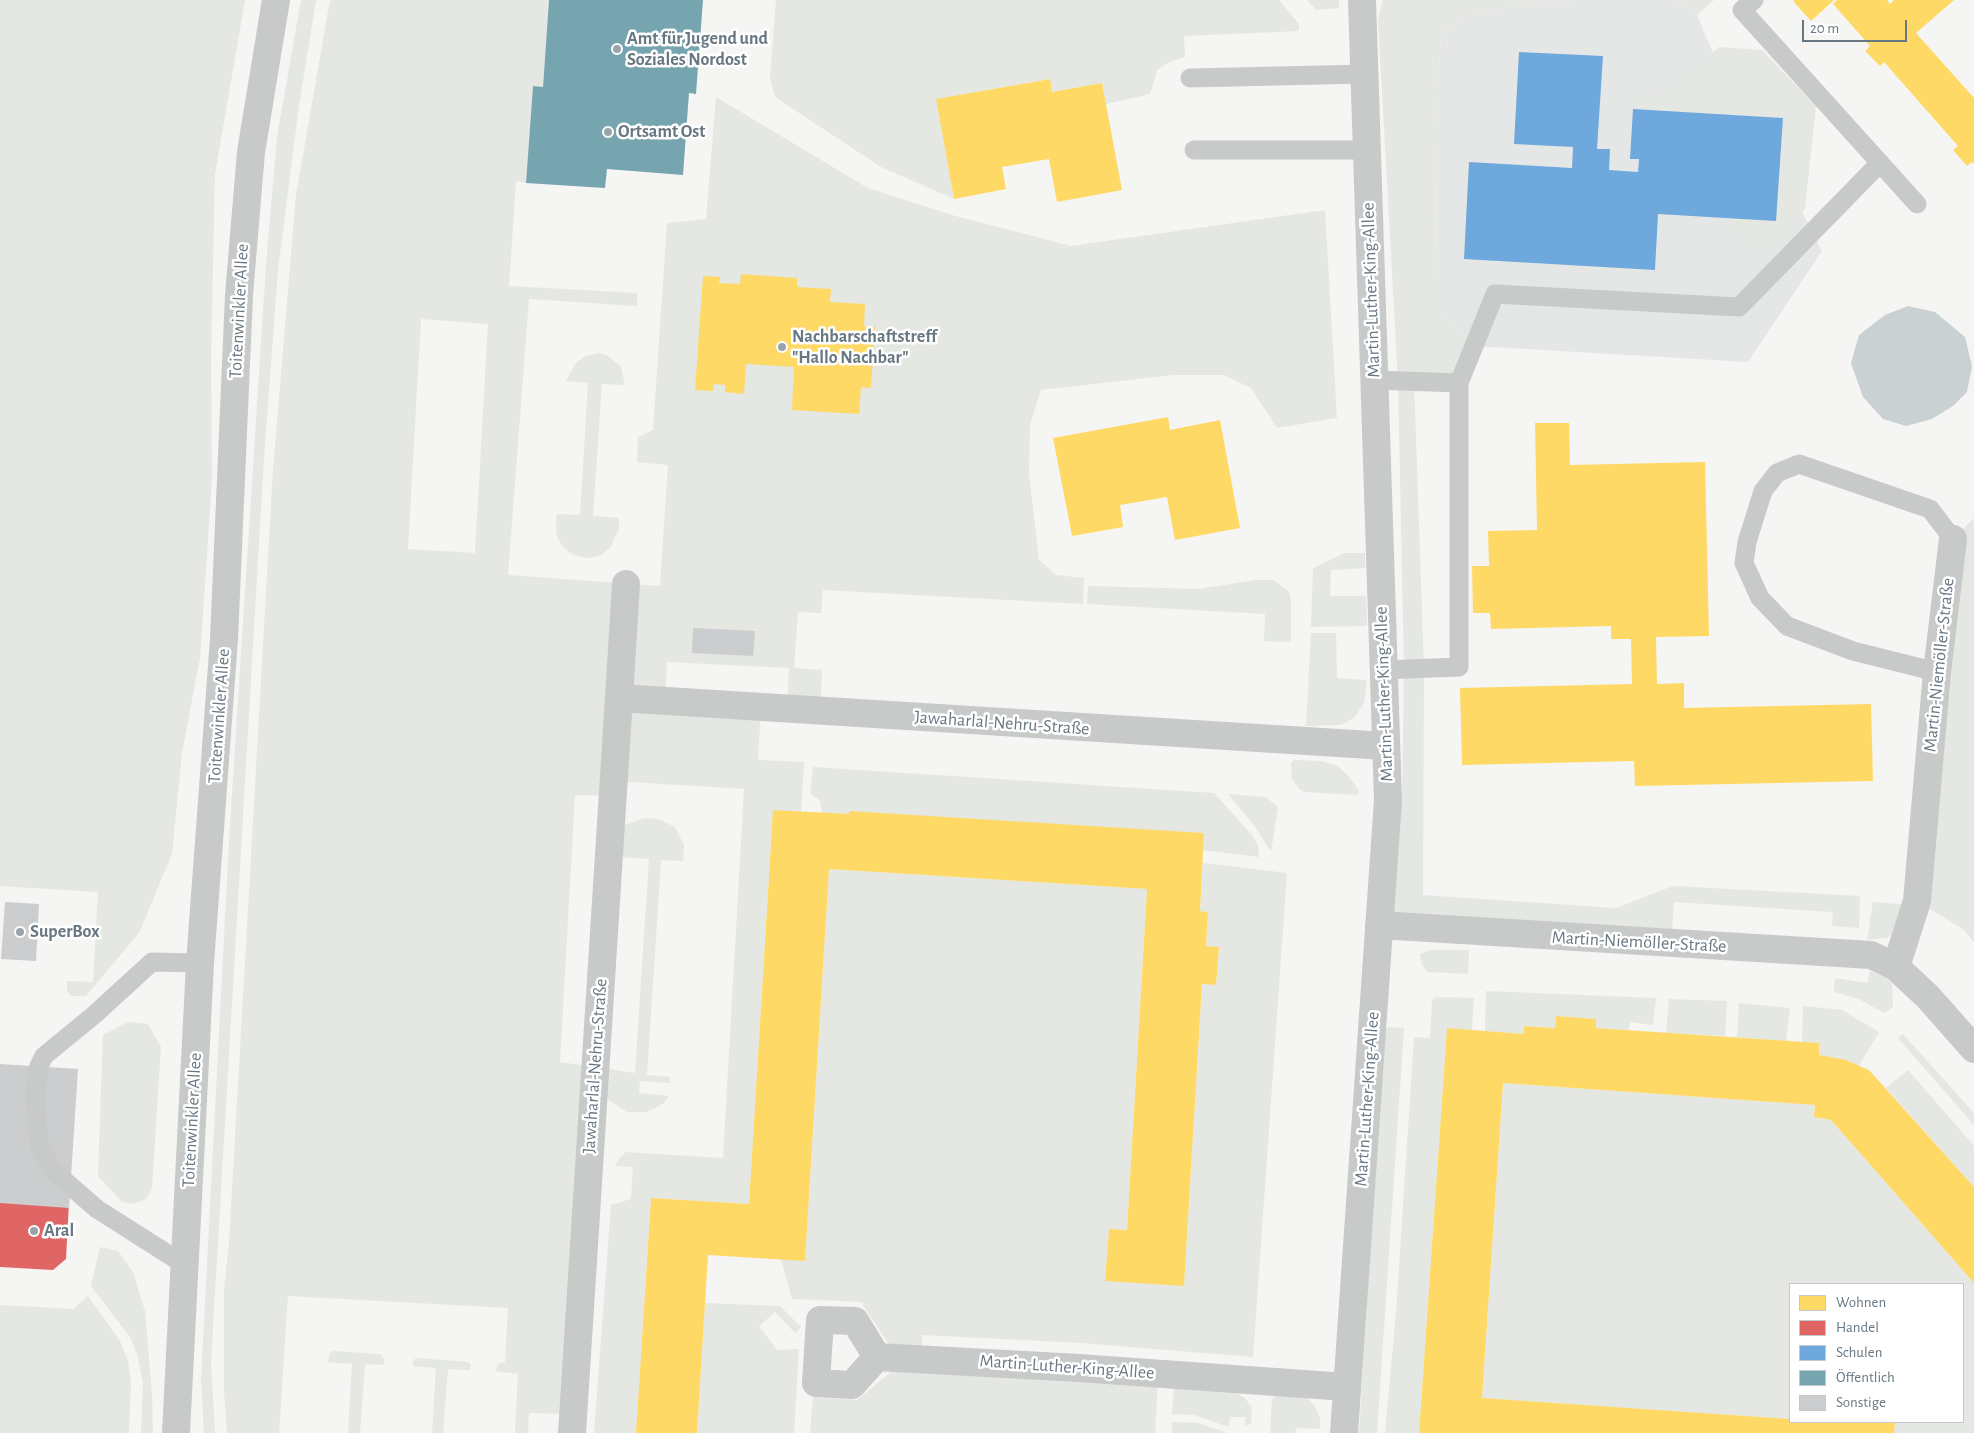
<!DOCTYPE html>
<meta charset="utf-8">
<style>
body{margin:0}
#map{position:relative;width:1974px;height:1433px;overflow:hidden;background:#f5f5f4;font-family:"Alegreya Sans",sans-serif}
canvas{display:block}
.legend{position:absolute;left:1789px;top:1283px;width:175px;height:140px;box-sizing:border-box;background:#fff;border:1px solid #c3c9cd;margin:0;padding:6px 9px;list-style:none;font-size:15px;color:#687882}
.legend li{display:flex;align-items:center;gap:10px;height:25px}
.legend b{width:25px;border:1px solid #c3c9cd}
.scale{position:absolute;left:1802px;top:20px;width:105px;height:22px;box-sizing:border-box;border:2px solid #687882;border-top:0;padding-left:6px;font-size:15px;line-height:18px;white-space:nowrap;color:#687882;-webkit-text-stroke:4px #fff;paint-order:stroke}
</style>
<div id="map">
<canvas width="1974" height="1433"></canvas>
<ul class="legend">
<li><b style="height:14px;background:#ffd966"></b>Wohnen</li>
<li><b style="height:14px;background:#e06666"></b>Handel</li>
<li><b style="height:14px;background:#6fa8dc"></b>Schulen</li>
<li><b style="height:14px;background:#76a5af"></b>Öffentlich</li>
<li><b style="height:14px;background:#cccdce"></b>Sonstige</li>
</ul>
<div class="scale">20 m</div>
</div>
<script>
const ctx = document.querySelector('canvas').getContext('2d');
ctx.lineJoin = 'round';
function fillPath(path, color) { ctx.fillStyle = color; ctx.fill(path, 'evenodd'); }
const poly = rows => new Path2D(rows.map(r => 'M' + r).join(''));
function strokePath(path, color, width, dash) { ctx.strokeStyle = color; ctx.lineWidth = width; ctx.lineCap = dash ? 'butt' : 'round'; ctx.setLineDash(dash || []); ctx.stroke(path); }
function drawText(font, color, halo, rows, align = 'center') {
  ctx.font = font + ' "Alegreya Sans",sans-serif'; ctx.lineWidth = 5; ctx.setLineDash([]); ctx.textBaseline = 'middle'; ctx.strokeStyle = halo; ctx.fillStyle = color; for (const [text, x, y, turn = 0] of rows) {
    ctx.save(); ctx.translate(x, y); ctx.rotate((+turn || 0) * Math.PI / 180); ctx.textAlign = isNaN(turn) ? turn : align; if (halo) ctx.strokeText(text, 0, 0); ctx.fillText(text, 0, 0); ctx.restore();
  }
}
fillPath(poly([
 [1576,0,1675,0,1697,15,1713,53,1751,62,1796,200,1822,251,1748,362,1474,346,1437,309,1436,129,1441,33,1471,14,1508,7]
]), '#e5e7e7');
fillPath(poly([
 [0,0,245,0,215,174,211,358,212,480,200,658,182,753,172,854,139,933,86,996,71,996,67,991,67,981,93,982,98,892,0,886],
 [301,0,316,0,299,106,278,269,264,458,211,1361,215,1433,204,1433,201,1380,229,841,266,265,277,137],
 [330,0,549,0,543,87,533,86,526,183,516,181,509,286,637,293,637,306,529,299,508,575,660,586,668,465,637,462,638,437,653,430,667,223,706,219,716,97,868,188,952,215,1071,246,1325,210,1337,418,1277,428,1251,388,1224,375,1173,375,1041,390,1030,424,1029,474,1039,560,1056,575,1084,578,1083,604,823,590,821,613,798,612,794,668,822,670,820,712,787,710,789,668,667,662,665,702,761,708,758,760,804,762,801,812,773,810,749,1204,651,1198,636,1433,594,1433,611,1205,631,1199,633,1167,615,1166,619,1159,626,1152,723,1158,744,789,614,781,613,796,575,795,560,1062,635,1073,649,859,609,856,625,825,644,818,659,819,675,827,684,845,683,861,661,860,647,1075,670,1077,670,1083,640,1081,639,1093,669,1096,664,1103,654,1109,646,1112,627,1112,610,1101,595,1084,573,1414,529,1413,528,1433,515,1433,518,1374,495,1371,499,1363,505,1362,508,1308,288,1296,279,1433,227,1433,224,1392,224,1290,229,1242,273,470,296,195],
 [421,319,488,324,475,553,408,549],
 [776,0,1279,0,1299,24,1299,31,1184,36,1185,57,1169,62,1157,70,1150,94,1106,104,1102,83,1052,92,1049,79,936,99,954,199,881,167,775,97,770,77],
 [1307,0,1339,0,1339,8,1316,10],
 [1383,0,1576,0,1508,7,1471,14,1441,33,1436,129,1437,309,1474,346,1459,383,1414,381,1424,669,1423,895,1616,908,1673,886,1860,896,1859,928,1832,926,1833,912,1674,902,1671,944,1379,925,1388,800,1402,800,1404,670,1398,380,1378,19],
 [1675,0,1714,0,1697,15],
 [1719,47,1762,50,1816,106,1805,208,1783,247,1740,244,1731,218,1776,221,1782,118,1633,109,1645,92,1667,94],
 [598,353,607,355,621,367,625,385,602,384,593,516,619,518,619,529,610,548,601,555,591,558,580,557,570,553,562,546,557,536,556,525,557,514,580,515,588,383,566,381,576,363,585,356],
 [1974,518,1974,942,1963,929,1917,901,1953,539],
 [1345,553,1365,553,1365,568,1331,570,1330,596,1366,596,1367,626,1311,627,1313,568],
 [1255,580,1273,580,1289,591,1291,600,1291,642,1264,641,1265,614,1087,604,1088,586,1199,589],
 [1311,633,1336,633,1337,678,1367,680,1364,703,1355,717,1341,725,1306,726],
 [1294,760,1320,761,1338,766,1350,778,1359,791,1357,795,1306,792,1299,789,1292,779,1291,764],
 [813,767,1214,793,1252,835,1258,846,1259,857,1203,850,1204,833,822,813,820,800,810,794],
 [1228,794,1266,797,1278,807,1271,852,1254,825],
 [1203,863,1287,873,1253,1357,1082,1343,922,1335,922,1347,891,1347,862,1304,864,1302,792,1299,781,1259,805,1261,829,869,1147,889,1127,1230,1109,1229,1105,1281,1184,1285,1202,984,1216,985,1219,947,1206,946,1208,912,1200,911],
 [1873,902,1908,905,1898,930,1887,938,1867,940],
 [1431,950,1469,950,1468,974,1428,972,1422,965,1420,954],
 [1870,971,1886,977,1892,984,1893,1007,1884,1013,1859,999,1834,992,1835,978,1867,983],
 [1486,991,1656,998,1653,1025,1631,1022,1628,1030,1596,1028,1596,1019,1556,1016,1555,1028,1524,1026,1524,1034,1485,1031],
 [1437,997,1474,998,1472,1030,1447,1029,1419,1433,1385,1433,1396,1313,1414,1037,1430,1038,1432,1000],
 [1669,999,1727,1001,1725,1036,1666,1033],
 [1739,1003,1790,1008,1786,1041,1737,1037],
 [1803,1006,1842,1010,1879,1032,1859,1066,1819,1055,1819,1043,1802,1042],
 [128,1022,148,1024,161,1047,152,1189,146,1199,134,1204,122,1202,98,1176,103,1035],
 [1388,1027,1404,1028,1377,1433,1359,1433,1383,1033],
 [1903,1034,1974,1113,1974,1125,1898,1038],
 [1908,1070,1974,1146,1974,1187,1886,1088],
 [1503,1083,1815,1105,1814,1117,1831,1120,1974,1283,1974,1433,1894,1433,1895,1422,1963,1422,1963,1284,1790,1284,1790,1419,1482,1398],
 [100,1247,118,1251,133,1272,145,1311,152,1395,153,1433,141,1433,143,1382,137,1354,130,1337,91,1286],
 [88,1296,120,1341,128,1361,131,1383,129,1433,0,1433,0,1305,73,1309],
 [705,1303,780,1306,801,1327,795,1333,775,1312,759,1326,777,1350,799,1349,794,1433,697,1433],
 [333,1351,380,1354,384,1359,384,1365,365,1364,360,1433,348,1433,352,1364,328,1362,329,1355],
 [416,1358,468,1362,471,1364,470,1370,448,1369,443,1433,432,1433,436,1368,413,1366,413,1361],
 [902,1363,1158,1381,1155,1433,810,1433,813,1397,857,1400],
 [1174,1387,1228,1389,1245,1398,1252,1408,1251,1423,1245,1427,1246,1417,1230,1417,1229,1426,1225,1426,1195,1415,1172,1414],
 [1283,1390,1307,1397,1315,1407,1320,1418,1320,1429,1296,1428,1295,1433,1270,1433,1272,1399],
 [1172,1422,1199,1423,1227,1433,1172,1433]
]), '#e4e7e2');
fillPath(poly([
 [1908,306,1935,312,1965,337,1972,366,1967,392,1953,406,1932,419,1906,426,1883,419,1863,397,1851,363,1859,335,1885,315]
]), '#c9d1d3');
fillPath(poly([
 [1795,0,1834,0,1811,21,1793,1],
 [1837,0,1887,0,1890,4,1894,0,1954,0,1916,33,1974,98,1974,164,1972,162,1967,166,1953,150,1958,146,1884,62,1880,66,1865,51,1870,46,1833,4],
 [1050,79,1052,92,1102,83,1122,190,1057,202,1049,159,1002,167,1006,189,954,199,936,99],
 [741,274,797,278,797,287,831,289,830,302,865,304,864,326,875,327,871,388,861,387,859,414,792,410,794,367,746,364,744,394,725,392,725,385,714,384,713,391,695,390,703,276,720,277,719,283,740,284],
 [1168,417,1170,430,1220,420,1240,528,1175,540,1167,497,1120,505,1123,527,1072,536,1053,438],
 [1535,423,1569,423,1570,465,1705,462,1709,636,1656,637,1657,684,1684,683,1684,708,1871,704,1873,781,1635,786,1634,761,1462,765,1460,688,1632,684,1631,639,1611,639,1611,626,1491,629,1490,613,1473,613,1472,566,1489,566,1488,531,1537,530],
 [773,810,849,814,849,811,1204,833,1200,911,1208,912,1206,946,1219,947,1216,985,1202,984,1184,1286,1105,1281,1109,1229,1127,1230,1147,889,829,869,805,1261,708,1255,697,1433,636,1433,651,1198,749,1204],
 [1556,1016,1596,1019,1596,1028,1819,1043,1819,1055,1846,1060,1869,1070,1974,1187,1974,1283,1831,1120,1814,1117,1815,1105,1503,1083,1482,1398,1790,1419,1790,1422,1895,1422,1894,1433,1419,1433,1447,1028,1524,1034,1524,1026,1555,1028]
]), '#ffd966');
fillPath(poly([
 [0,1198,69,1202,66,1259,53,1270,0,1267]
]), '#e06666');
fillPath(poly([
 [1519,52,1603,56,1597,149,1610,149,1609,170,1638,172,1639,159,1630,159,1633,109,1783,118,1776,221,1658,214,1655,270,1464,259,1469,162,1572,168,1573,147,1514,144]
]), '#6fa8dc');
fillPath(poly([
 [549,0,703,0,696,94,689,93,683,175,607,169,605,188,526,183,533,86,543,87]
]), '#76a5af');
fillPath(poly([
 [693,628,755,631,753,656,692,653],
 [5,902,39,904,36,961,1,959],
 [0,1064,78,1069,69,1208,0,1203]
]), '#cccdce');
strokePath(poly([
 [1754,0,1742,10,1917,204],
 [1190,78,1364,74],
 [1194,150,1367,150],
 [1374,380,1459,383,1459,667,1383,670],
 [1459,383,1495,294,1739,307,1880,163],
 [1937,672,1853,651,1787,626,1760,598,1744,563,1747,542,1763,491,1777,473,1799,464,1930,509,1953,539],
 [185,1265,97,1209,52,1170,39,1144,35,1093,39,1066,44,1056,94,1015,152,962,200,963]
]), '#c8caca', 19);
strokePath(poly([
 [619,698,626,584],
 [1379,925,1871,955,1896,967,1928,997,1974,1049],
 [1896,967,1917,901,1937,672,1953,539],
 [877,1357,852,1385,816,1383,820,1320,855,1321,877,1357,1079,1368,1346,1387],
 [572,1433,619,698,1386,746],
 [1344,1433,1388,800,1362,0]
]), '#c8caca', 28);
strokePath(poly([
 [176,1433,200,963,224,639,239,295,251,152,276,0]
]), '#c8caca', 28);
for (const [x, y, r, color] of [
 [617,49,5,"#99a4aa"],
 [608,132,5,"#99a4aa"],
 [782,347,5,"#99a4aa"],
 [20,932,5,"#99a4aa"],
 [34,1231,5,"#99a4aa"]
]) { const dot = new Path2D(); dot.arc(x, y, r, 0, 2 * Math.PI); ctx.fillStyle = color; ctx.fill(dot); strokePath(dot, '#fff', 2); }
drawText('bold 18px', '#687882', '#fff', [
 ["Amt für Jugend und",627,39],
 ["Soziales Nordost",627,60],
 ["Ortsamt Ost",618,132],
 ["Nachbarschaftstreff",792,337],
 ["\"Hallo Nachbar\"",792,358],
 ["SuperBox",30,932],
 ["Aral",44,1231]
], 'left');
drawText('18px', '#687882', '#fff', [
 ["Martin-Luther-King-Allee",1371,290,-92],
 ["Toitenwinkler Allee",239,311,-87],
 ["Martin-Niemöller-Straße",1939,665,-84],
 ["Martin-Luther-King-Allee",1384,694,-92],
 ["Toitenwinkler Allee",219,716,-86],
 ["Jawaharlal-Nehru-Straße",1002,723,4],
 ["Martin-Niemöller-Straße",1639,942,3],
 ["Jawaharlal-Nehru-Straße",595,1066,-86],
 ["Martin-Luther-King-Allee",1367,1099,-86],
 ["Toitenwinkler Allee",192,1120,-87],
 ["Martin-Luther-King-Allee",1067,1367,4]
]);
</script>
